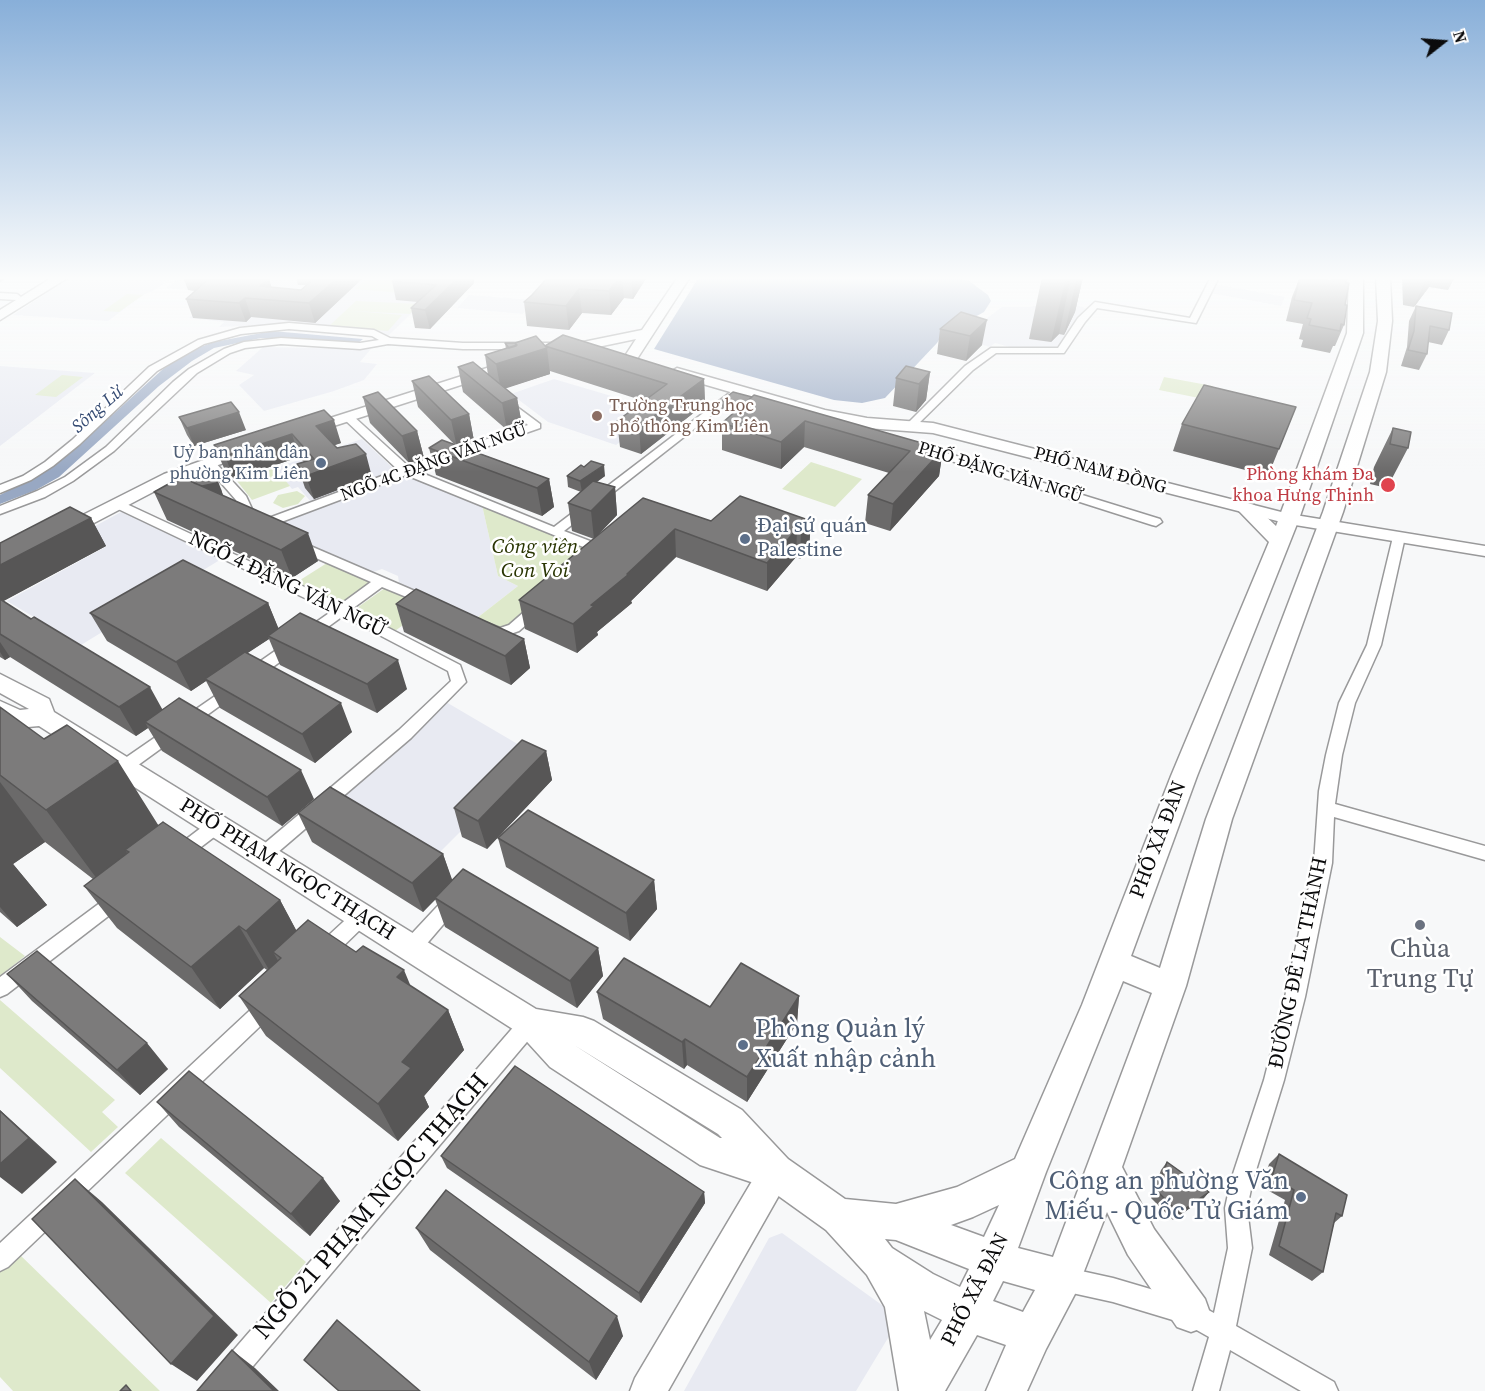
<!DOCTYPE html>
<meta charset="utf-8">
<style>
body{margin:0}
#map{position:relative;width:1485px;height:1391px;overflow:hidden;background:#f7f8f9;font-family:"Source Serif 4",serif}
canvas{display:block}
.north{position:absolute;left:1413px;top:12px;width:60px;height:60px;-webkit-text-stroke:4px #fff;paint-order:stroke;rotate:73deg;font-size:16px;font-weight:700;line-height:24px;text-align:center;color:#0b0b0c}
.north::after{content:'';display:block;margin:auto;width:21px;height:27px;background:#0b0b0c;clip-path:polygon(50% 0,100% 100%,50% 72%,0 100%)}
</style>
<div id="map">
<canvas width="1485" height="1391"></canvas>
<div class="north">N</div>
</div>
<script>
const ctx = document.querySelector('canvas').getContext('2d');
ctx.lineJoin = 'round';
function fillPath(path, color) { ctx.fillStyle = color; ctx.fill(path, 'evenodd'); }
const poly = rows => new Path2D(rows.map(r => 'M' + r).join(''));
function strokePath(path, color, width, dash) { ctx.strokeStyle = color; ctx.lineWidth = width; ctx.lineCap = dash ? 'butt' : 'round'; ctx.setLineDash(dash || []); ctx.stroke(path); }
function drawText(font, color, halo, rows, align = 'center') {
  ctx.font = font + ' "Source Serif 4",serif'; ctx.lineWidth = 5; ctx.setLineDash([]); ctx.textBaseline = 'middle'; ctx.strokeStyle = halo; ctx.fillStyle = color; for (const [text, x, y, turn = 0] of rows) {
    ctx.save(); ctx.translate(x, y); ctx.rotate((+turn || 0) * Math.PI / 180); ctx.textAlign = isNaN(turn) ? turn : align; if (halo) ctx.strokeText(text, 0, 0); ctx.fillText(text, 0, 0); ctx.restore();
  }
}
fillPath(poly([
 [71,277,173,277,153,291,143,295,108,321,13,315],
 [181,277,449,277,388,336,377,331,290,324,219,327,224,322,189,318,221,293,166,288],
 [1214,284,1285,297,1281,306,1210,293],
 [469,295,533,300,523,314,457,308],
 [1062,301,1086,308,1061,348,1013,348,995,343,990,347,960,338,1002,307,1028,307],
 [263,347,371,349,360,362,377,364,364,380,334,391,264,411,239,385,254,375,236,371],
 [0,366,95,373,0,446],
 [554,379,662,411,616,445,548,422,511,394],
 [362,439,397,472,312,503,298,487,292,489,275,468],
 [400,476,410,477,482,505,498,576,518,586,477,618,399,583,398,576,382,569,373,572,277,530,280,522],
 [125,510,223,558,81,645,7,601,107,546,84,532],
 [446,702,521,746,525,767,438,854,338,794],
 [782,1233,886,1308,894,1328,856,1391,684,1391,769,1238]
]), '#e8eaf2');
fillPath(poly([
 [369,277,418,277,402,293,355,289],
 [127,294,143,295,119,312,103,311],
 [356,301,420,304,410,314,353,311,402,315,388,331,329,326],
 [62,375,83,377,56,397,35,395],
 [1164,377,1213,386,1209,400,1159,390],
 [811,462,836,470,862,479,835,507,782,489],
 [275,468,290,486,252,500,237,481],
 [297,491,305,496,298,504,283,508,273,503,278,495],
 [482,505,598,551,510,626,501,628,477,618,518,586,498,576],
 [327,563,372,583,342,604,297,582],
 [385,588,426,608,395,631,354,610],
 [0,937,25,956,0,976],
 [0,1000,115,1100,102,1112,118,1127,91,1152,0,1068],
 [161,1138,306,1262,271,1303,125,1173],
 [18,1253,160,1391,13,1391,0,1377,0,1270]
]), '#dee9cb');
fillPath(poly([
 [699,277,951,277,969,281,988,295,991,301,984,312,942,335,937,343,885,398,862,403,834,400,654,349],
 [272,331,363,339,358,343,261,338,214,348,192,361,159,386,59,477,36,490,0,504,0,495,50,469,87,438,163,369,192,350,214,342]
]), '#98a8c3');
const street = poly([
 [1211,277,1219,277,1196,323,1097,308,1085,322,1064,353,996,353,973,370,914,428,910,429,905,426,965,366,991,348,1058,348,1078,318,1095,302,1190,318,1211,277],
 [0,293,17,294,21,297,17,300,0,299,0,293],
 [289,323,374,330,390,338,463,343,566,343,571,346,566,349,463,349,388,344,360,349,281,344,245,348,230,353,197,373,114,451,73,481,45,497,0,514,0,506,37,491,65,477,106,447,173,382,189,369,224,349,244,342,281,338,360,343,379,340,372,336,289,329,241,334,204,344,157,371,80,444,53,466,31,480,0,493,0,485,23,476,45,462,72,440,149,367,198,340,240,328,289,323],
 [736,388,740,389,740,393,564,531,608,548,609,551,603,555,406,475,260,530,256,529,255,524,249,524,238,509,236,500,203,462,205,460,213,460,246,496,258,522,398,470,344,419,344,415,352,415,408,466,528,425,501,403,501,399,505,398,540,424,540,428,417,471,554,527,736,388],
 [924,446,1160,519,1162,522,1156,526,1152,525,920,451,918,449,924,446],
 [118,500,341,604,371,582,293,548,291,545,293,542,301,542,431,598,433,601,431,604,426,605,382,587,352,609,460,665,466,682,411,738,270,859,264,861,258,859,255,854,258,849,399,730,451,681,448,671,343,616,255,680,245,680,243,676,245,672,332,611,114,507,114,501,118,500],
 [1399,533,1405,537,1381,645,1355,703,1342,755,1335,804,1485,846,1485,860,1334,817,1332,863,1305,997,1284,1080,1253,1180,1247,1208,1252,1248,1236,1326,1334,1382,1338,1391,1301,1391,1230,1350,1219,1391,1193,1391,1209,1337,1186,1324,1113,1302,1063,1291,1055,1287,1051,1279,1055,1271,1063,1267,1113,1278,1191,1301,1214,1313,1228,1248,1225,1208,1231,1180,1264,1080,1285,997,1314,863,1319,791,1326,755,1339,703,1367,645,1393,537,1399,533],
 [537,604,542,605,544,608,542,611,519,631,499,638,482,631,480,628,487,623,500,628,509,625,532,605,537,604],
 [231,685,236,686,238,690,236,694,130,771,118,771,116,767,118,763,231,685],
 [216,819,222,821,224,826,222,831,184,860,178,862,172,860,169,855,172,850,210,821,216,819],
 [118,891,124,894,127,899,124,904,7,994,0,997,0,977,112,894,118,891],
 [453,893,459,896,462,901,459,906,418,954,411,956,404,954,402,948,404,942,447,896,453,893],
 [361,909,367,911,370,917,367,923,331,958,324,960,317,958,315,952,317,946,355,911,361,909],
 [268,997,275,1000,278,1006,275,1012,8,1267,0,1271,0,1243,261,1000,268,997],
 [530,1014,537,1016,540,1023,537,1030,232,1391,202,1391,206,1382,523,1016,530,1014]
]);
const secondary = poly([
 [678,277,690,277,635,362,630,363,623,359,636,339,588,349,583,348,581,345,583,342,642,330,678,277],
 [515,359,522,363,520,366,312,433,302,433,299,430,302,427,515,359],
 [677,368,825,410,867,418,933,423,1289,514,1485,546,1485,556,1289,524,933,433,867,428,823,419,672,375,670,372,677,368],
 [246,445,252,447,254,450,252,453,176,480,73,534,67,535,61,534,58,530,61,526,164,474,246,445],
 [775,1156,786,1161,791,1172,786,1183,668,1391,630,1391,635,1378,764,1161,775,1156]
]);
const primary = poly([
 [53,277,69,277,0,320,0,310,53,277],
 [1349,277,1363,277,1363,333,1299,519,1197,776,1131,956,1160,968,1206,819,1323,512,1370,372,1378,321,1376,277,1390,277,1392,321,1386,372,1343,512,1232,819,1186,986,1122,1167,1154,1229,1205,1299,1210,1313,1205,1327,1191,1332,1177,1327,1128,1255,1107,1212,1076,1292,1046,1349,1027,1391,986,1391,1006,1345,977,1335,945,1391,899,1391,885,1307,867,1275,826,1230,766,1187,700,1165,550,1067,519,1033,39,726,17,728,0,721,0,701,20,710,29,709,0,693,0,674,49,699,54,712,536,1009,583,1017,594,1021,742,1110,788,1159,845,1199,896,1204,957,1187,1015,1159,1082,1005,1171,776,1269,542,1237,509,1240,505,1247,503,1254,505,1276,526,1347,333,1349,277],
 [1123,981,1152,993,1057,1246,1053,1257,1018,1248,1046,1172,1123,981],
 [574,1045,718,1134,722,1138,720,1138,574,1045],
 [999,1205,984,1237,951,1225,973,1217,999,1205],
 [885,1239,896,1240,969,1269,960,1287,933,1274,892,1248,885,1239],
 [1003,1281,1035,1290,1023,1312,993,1301,1003,1281],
 [924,1311,942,1320,930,1340,924,1311]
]);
strokePath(street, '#99999a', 3);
strokePath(secondary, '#99999a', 3);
strokePath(primary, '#99999a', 3);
fillPath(street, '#fff');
fillPath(secondary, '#fff');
fillPath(primary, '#fff');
fillPath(poly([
 [183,277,255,277,254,278,269,279,271,287,301,290,306,285,298,285,296,277,364,277,315,323,251,317,246,322,193,318,186,299,195,291,188,290],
 [397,277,473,277,474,283,430,329,415,328,411,308,418,302,396,300,392,281],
 [548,277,647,277,633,299,624,298,611,315,582,313,569,330,527,326,524,302,532,295],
 [1042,277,1083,277,1075,312,1064,335,1059,334,1051,342,1029,339],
 [1300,277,1331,280,1331,277,1347,277,1344,325,1335,346,1333,346,1330,353,1301,347,1303,340,1299,339,1303,324,1286,321,1292,297],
 [1402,277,1455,277,1448,290,1429,287,1414,307,1403,305],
 [1416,306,1449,330,1442,345,1428,342,1427,354,1419,370,1401,366,1407,347,1409,321],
 [961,312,982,345,966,361,937,354,940,329],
 [505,343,545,347,545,346,704,379,705,404,641,454,620,447,617,421,644,401,550,371,550,374,505,388,517,398,522,425,507,430,463,392,458,367,488,375,485,355,506,349],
 [930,372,926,400,916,412,893,406,896,378],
 [412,381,469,414,474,441,459,446,549,479,554,507,542,516,436,475,429,448,454,444,418,407],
 [363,397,417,431,424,458,409,463,370,423],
 [722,400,943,449,939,476,890,531,865,523,868,495,889,473,804,447,781,469,722,450,722,423,734,413,722,409],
 [1296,407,1268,476,1173,451,1182,424],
 [324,410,341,443,334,445,372,477,314,499,305,488,297,464,304,462,299,457,234,479,224,468,214,445],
 [179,417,246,430,194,446,187,435],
 [1393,428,1408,448,1387,488,1370,484,1374,467],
 [567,476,605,476,597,482,615,487,617,515,598,535,711,521,811,521,809,549,800,559,796,557,767,591,676,557,631,601,632,603,597,632,598,635,577,653,525,629,519,600,594,539,572,531,568,503,581,492,568,487],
 [194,483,221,489,223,496,318,561,292,578,167,520,154,492],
 [91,518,106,546,3,601,162,709,314,799,282,826,162,751,148,728,136,736,10,657,5,660,0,657,0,543],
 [268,603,278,628,407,689,377,713,280,665,269,639,247,653,352,732,315,763,220,708,206,681,191,691,107,641,90,613],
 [396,604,524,639,530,668,511,685,404,632],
 [0,707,158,825,280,900,296,930,356,952,448,1010,464,1050,424,1096,429,1107,398,1141,266,1036,239,996,267,970,264,968,220,1009,117,928,84,886,93,879,45,842,13,864,47,905,17,927,0,912],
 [546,751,552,780,487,849,462,837,454,808],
 [298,813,443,854,452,881,598,948,603,976,577,1008,445,927,435,899,423,912,312,842],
 [498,838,654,880,657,909,630,941,506,867],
 [7,974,168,1069,140,1095,32,1001],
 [597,992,710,1007,799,996,797,1023,747,1102,687,1065,684,1069,603,1019],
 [157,1102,340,1201,310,1236,179,1127],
 [1279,1154,1342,1216,1334,1223,1323,1272,1312,1281,1269,1255,1285,1200,1262,1187,1269,1164],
 [441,1156,704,1192,705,1203,641,1303,447,1168],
 [1167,1162,1209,1192,1203,1199,1173,1220,1151,1198,1161,1170],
 [416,1228,623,1336,596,1380,430,1250]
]), '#6b6a6a');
fillPath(poly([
 [0,277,6,277,7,278,0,282],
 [339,277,364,277,315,323,309,303],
 [459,277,473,277,474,283,430,329,425,310],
 [620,277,622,277,624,298,611,315,609,291],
 [631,277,647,277,633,299],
 [1066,277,1071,277,1059,334,1051,342],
 [1077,277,1083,277,1075,312,1064,335],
 [1427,277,1434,277,1429,287,1414,307],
 [269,279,275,298,260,286],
 [579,289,582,313,569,330,566,306],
 [245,298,251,317,246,322,239,303],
 [987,320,982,345,966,361,970,336],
 [547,348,550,374,501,390,496,364],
 [930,372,926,400,916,412,919,384],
 [704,379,705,404,641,454,639,427],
 [517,398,522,425,507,430,502,403],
 [239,412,246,430,194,446,187,428],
 [469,414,474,441,457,447,451,420],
 [334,420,341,443,324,449,316,426],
 [805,421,804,447,781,469,781,442],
 [417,431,424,458,409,463,402,436],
 [292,434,299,457,234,479,225,456],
 [943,449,939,476,890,531,893,504],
 [366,454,372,477,314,499,306,476],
 [604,465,605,476,582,492,580,481],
 [214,471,221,489,225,501,196,488],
 [549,479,554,507,542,516,537,488],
 [615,487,617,515,594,539,591,511],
 [91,518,106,546,0,603,0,565],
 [811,521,809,549,800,559,801,531],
 [675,529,676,557,631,601,632,603,597,632,598,635,577,653,573,624,591,605,627,574],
 [797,529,796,557,767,591,767,563],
 [308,533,318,561,292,578,281,550],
 [268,603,280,632,268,636,269,639,207,680,205,679,206,681,191,691,176,662],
 [524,639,530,668,511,685,505,656],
 [0,642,10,657,5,660,0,652],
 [398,660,407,689,377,713,367,684],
 [150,687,166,716,145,722,148,728,136,736,119,707],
 [341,703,352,732,315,763,302,734],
 [546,751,552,780,487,849,478,821],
 [118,761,167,839,125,850,134,863,103,887,46,810],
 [301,770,314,799,282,826,267,797],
 [0,782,45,842,13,864,47,905,17,927,0,907],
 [443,854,453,882,423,912,412,883],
 [654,880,657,909,630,941,626,913],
 [280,900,303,943,281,958,273,952,280,964,271,973,246,931],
 [239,926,264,968,220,1009,191,967],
 [598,948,603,976,577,1008,570,981],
 [404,970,421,1011,397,977],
 [799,996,797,1023,747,1102,747,1077],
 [448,1010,464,1050,424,1096,429,1107,398,1141,378,1104,402,1062],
 [685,1039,687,1065,684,1069,682,1042],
 [147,1043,168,1069,140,1095,117,1070],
 [0,1110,57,1162,22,1194,0,1177],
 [323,1178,340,1201,310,1236,291,1214],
 [75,1179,102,1202,238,1335,197,1381,171,1364],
 [704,1192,705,1203,641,1303,639,1293],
 [1209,1192,1203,1199,1173,1220,1179,1213],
 [617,1316,623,1336,596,1380,589,1362],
 [232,1350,255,1368,279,1391,274,1391]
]), '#575656');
const building = poly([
 [211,277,237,277,269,279,260,286,301,290,316,277,339,277,309,303,245,298,239,303,186,299,211,277],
 [397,277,459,277,425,310,411,308,436,285,392,281,397,277],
 [548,277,620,277,609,291,579,289,566,306,524,302,532,295,548,277],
 [1300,277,1335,281,1336,277,1347,277,1346,283,1349,283,1345,305,1347,305,1344,325,1341,324,1340,331,1309,325,1311,319,1307,318,1312,303,1294,300,1300,277],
 [1416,306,1452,313,1449,330,1430,326,1427,354,1408,350,1414,331,1416,306],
 [961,312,987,320,970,336,940,329,961,312],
 [563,335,704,379,639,427,617,421,667,384,545,346,563,335],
 [536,336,547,348,496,364,485,355,517,345,515,343,536,336],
 [505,343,515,343,516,346,509,348,505,343],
 [473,362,517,398,502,403,458,367,473,362],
 [906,366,930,372,919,384,896,378,906,366],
 [429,376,469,414,451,420,412,381,429,376],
 [1204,385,1296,407,1279,449,1182,424,1204,385],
 [378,392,417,431,402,436,363,397,378,392],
 [733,392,752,397,742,406,722,400,733,392],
 [754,395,943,449,893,504,868,495,910,451,805,421,781,442,722,423,754,395],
 [231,402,239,412,187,428,179,417,231,402],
 [324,410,334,420,316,426,337,448,356,444,366,454,306,476,297,464,314,459,292,434,225,456,214,445,324,410],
 [1393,428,1411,432,1408,448,1390,444,1393,428],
 [442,440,549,479,537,488,429,448,442,440],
 [591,461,604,465,580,481,567,476,581,465,584,467,591,461],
 [214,471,217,483,202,486,194,483,191,477,214,471],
 [181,477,308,533,281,550,154,492,181,477],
 [593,481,615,487,591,511,568,503,593,481],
 [740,496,811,521,801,531,797,529,767,563,675,529,627,574,629,574,591,605,594,606,573,624,519,600,643,498,711,521,740,496],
 [70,507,91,518,0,565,0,543,70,507],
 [183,560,268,603,176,662,90,613,183,560],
 [416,589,524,639,505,656,396,604,416,589],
 [0,599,31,619,34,617,150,687,119,707,0,634,0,599],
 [300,613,398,660,367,684,268,636,300,613],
 [245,652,341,703,302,734,205,679,245,652],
 [179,698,301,770,267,797,145,722,179,698],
 [0,707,44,739,67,725,118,761,46,810,0,775,0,707],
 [522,740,546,751,478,821,454,808,522,740],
 [330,787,443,854,412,883,298,813,330,787],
 [528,810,654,880,626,913,498,838,528,810],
 [163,822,280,900,246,931,239,926,191,967,84,886,129,852,125,850,163,822],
 [463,869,598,948,570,981,435,898,463,869],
 [308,920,356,952,363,946,404,970,397,977,448,1010,402,1062,411,1068,378,1104,239,996,281,958,273,952,308,920],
 [37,951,147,1043,117,1070,7,974,37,951],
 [624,958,710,1007,741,963,799,996,747,1077,685,1039,682,1042,597,992,624,958],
 [515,1066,704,1192,639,1293,441,1156,515,1066],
 [189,1071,323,1178,291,1214,157,1102,189,1071],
 [0,1111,29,1138,0,1164,0,1111],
 [1279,1154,1347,1195,1342,1216,1336,1213,1323,1272,1279,1246,1294,1190,1272,1177,1279,1154],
 [1167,1162,1209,1192,1179,1213,1157,1191,1167,1162],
 [75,1179,214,1316,171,1364,32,1219,75,1179],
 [446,1190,617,1316,589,1362,416,1228,446,1190],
 [337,1320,420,1391,339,1391,304,1360,337,1320],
 [232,1350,274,1391,197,1391,232,1350],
 [126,1385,131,1391,120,1391,126,1385]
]);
fillPath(building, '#7c7b7b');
strokePath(building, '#575656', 1.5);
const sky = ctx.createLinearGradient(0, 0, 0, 472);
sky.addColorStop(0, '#88afd9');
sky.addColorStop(0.59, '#fbfcfc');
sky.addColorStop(1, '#fbfcfc00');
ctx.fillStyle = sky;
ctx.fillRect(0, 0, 1485, 472);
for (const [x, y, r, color] of [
 [597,416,6,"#8d6e63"],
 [321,463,6,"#5c6f8a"],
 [1388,485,8,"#e0444e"],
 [745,539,6,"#5c6f8a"],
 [1420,925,6,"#6b7280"],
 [743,1045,6,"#5c6f8a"],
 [1301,1197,6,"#5c6f8a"]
]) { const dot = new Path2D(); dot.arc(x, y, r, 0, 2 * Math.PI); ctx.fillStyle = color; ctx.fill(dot); strokePath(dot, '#fff', 2); }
drawText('18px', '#785e54', '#fff', [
 ["Trường Trung học",609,406],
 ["phổ thông Kim Liên",609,427]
], 'left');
drawText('italic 18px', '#344a72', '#fff', [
 ["Sông Lừ",98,410,-41]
]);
drawText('18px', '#4e5e75', '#fff', [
 ["Uỷ ban nhân dân",309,453],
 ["phường Kim Liên",309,474]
], 'right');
drawText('18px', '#0b0b0c', '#fff', [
 ["NGÕ 4C ĐẶNG VĂN NGỮ",434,463,-20],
 ["PHỐ NAM ĐỒNG",1100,471,15],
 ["PHỐ ĐẶNG VĂN NGỮ",1000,473,17]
]);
drawText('18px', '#be3a42', '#fff', [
 ["Phòng khám Đa",1374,475],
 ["khoa Hưng Thịnh",1374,496]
], 'right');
drawText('21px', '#4e5e75', '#fff', [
 ["Đại sứ quán",757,527],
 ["Palestine",757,551]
], 'left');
drawText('italic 21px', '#293502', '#fff', [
 ["Công viên",535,548],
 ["Con Voi",535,572]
]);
drawText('21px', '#0b0b0c', '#fff', [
 ["NGÕ 4 ĐẶNG VĂN NGỮ",287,585,26],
 ["PHỐ XÃ ĐÀN",1159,840,-69],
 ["PHỐ PHẠM NGỌC THẠCH",287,870,32],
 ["ĐƯỜNG ĐÊ LA THÀNH",1299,963,-78],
 ["PHỐ XÃ ĐÀN",976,1290,-63]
]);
drawText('26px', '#5b616d', '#fff', [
 ["Chùa",1420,950],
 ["Trung Tự",1420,980]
]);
drawText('26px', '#4e5e75', '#fff', [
 ["Phòng Quản lý",755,1030],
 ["Xuất nhập cảnh",755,1060],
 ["Công an phường Văn",1289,1182,"right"],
 ["Miếu - Quốc Tử Giám",1289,1212,"right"]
], 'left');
drawText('26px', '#0b0b0c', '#fff', [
 ["NGÕ 21 PHẠM NGỌC THẠCH",372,1207,-49]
]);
</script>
